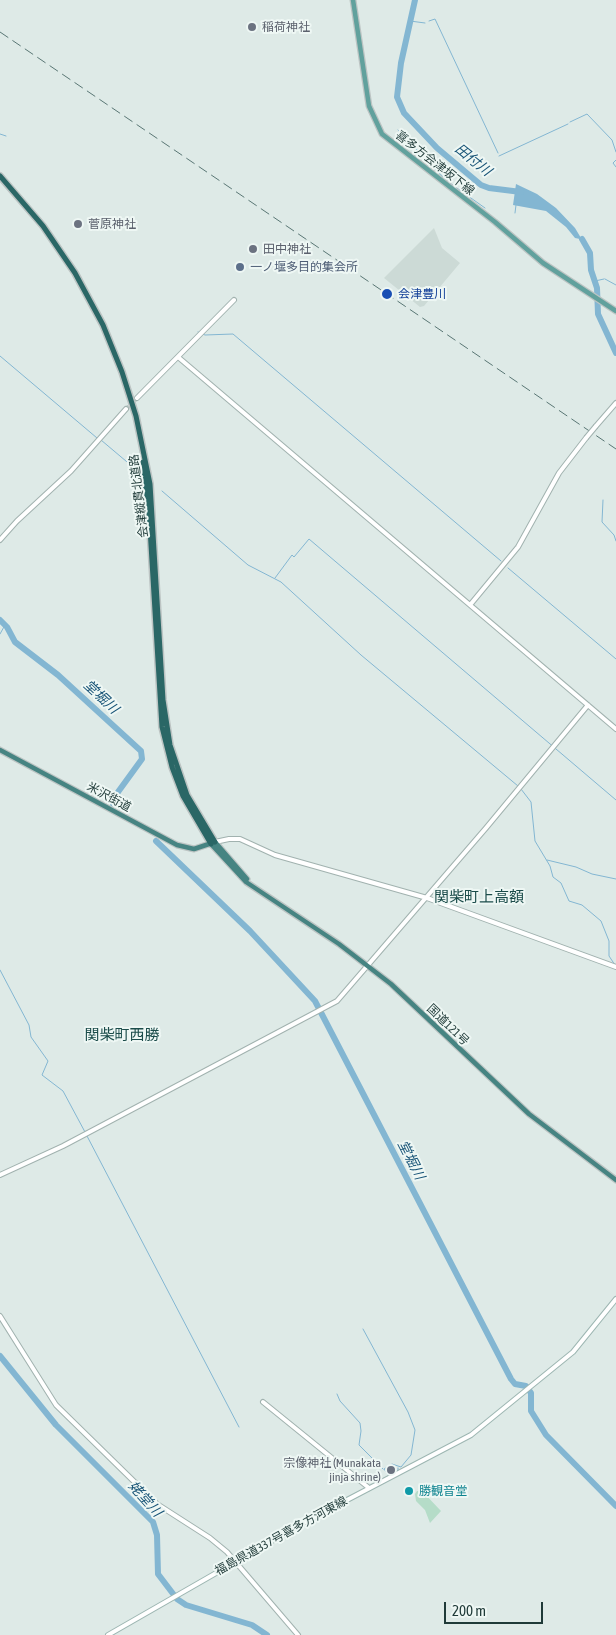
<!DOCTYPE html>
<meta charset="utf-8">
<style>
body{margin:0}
#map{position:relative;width:616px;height:1635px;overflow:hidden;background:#deeae7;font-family:"Asap Condensed",sans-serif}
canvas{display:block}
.scale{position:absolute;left:444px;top:1602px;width:99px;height:22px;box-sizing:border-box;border:2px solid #1f3a38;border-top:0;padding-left:6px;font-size:15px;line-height:18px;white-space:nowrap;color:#1f3a38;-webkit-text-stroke:4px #eef7f4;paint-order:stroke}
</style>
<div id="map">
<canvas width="616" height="1635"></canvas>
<div class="scale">200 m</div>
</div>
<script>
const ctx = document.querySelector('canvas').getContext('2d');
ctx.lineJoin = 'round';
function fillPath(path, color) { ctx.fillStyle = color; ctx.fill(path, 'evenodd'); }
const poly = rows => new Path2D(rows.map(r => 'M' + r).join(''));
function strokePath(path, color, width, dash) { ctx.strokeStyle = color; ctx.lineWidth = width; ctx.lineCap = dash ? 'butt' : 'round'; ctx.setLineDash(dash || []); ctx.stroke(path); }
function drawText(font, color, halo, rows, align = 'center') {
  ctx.font = font + ' "Asap Condensed","Noto Sans JP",sans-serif'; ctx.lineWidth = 4; ctx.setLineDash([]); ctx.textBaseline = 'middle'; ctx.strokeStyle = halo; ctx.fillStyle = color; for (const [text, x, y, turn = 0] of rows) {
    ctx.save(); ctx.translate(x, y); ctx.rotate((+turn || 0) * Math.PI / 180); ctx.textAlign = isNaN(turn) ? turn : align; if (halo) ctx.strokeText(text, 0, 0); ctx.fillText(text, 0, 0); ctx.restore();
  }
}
fillPath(poly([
 [434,228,442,248,460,263,424,306,420,307,384,278]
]), '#ccdad6');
fillPath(poly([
 [417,1491,422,1491,441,1511,430,1523,425,1510,416,1501,415,1494]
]), '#b5dcc8');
fillPath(poly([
 [516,184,537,194,556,208,575,228,587,248,580,239,575,238,566,227,546,211,513,205]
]), '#83b6d2');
strokePath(poly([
 [410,21,425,23],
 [429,21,435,19,498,153],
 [570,122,587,114,612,140,616,152],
 [398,130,447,181,485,208],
 [0,134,6,136],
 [499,156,568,124],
 [616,160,613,163,616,167],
 [515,213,516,205],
 [605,279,616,285],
 [595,281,604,279],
 [198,332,205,335,233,334,501,561],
 [0,356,97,438],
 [101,440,133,467],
 [162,491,248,565,281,582,361,655,518,786],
 [603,500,602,522,614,535,616,541],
 [508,568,616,659],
 [275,578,292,555,294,557,309,539,616,800],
 [0,634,5,625],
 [521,789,531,802,535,841,550,866,553,877,561,883,569,901,582,905,601,921,609,941,609,956,615,965],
 [547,860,576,867,592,874,616,879],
 [0,970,29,1025,31,1037,48,1061,42,1075,63,1091,85,1132],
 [87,1136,239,1427],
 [363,1329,408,1412,415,1430,411,1455,401,1467,392,1464,384,1469,389,1476],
 [337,1394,340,1401,360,1423,361,1431,359,1445,383,1469],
 [395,1473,398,1470,398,1468]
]), '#83b6d2', 1);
strokePath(poly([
 [415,0,401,63,397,97,404,113,437,148,481,185,489,188,521,192],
 [582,239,590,253,591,270,597,288,598,314,616,353],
 [0,620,7,627,15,642,58,675,141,751,142,759,118,792,113,804],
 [156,841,250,931,315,1001,511,1379,515,1384,526,1386,531,1393,531,1411,546,1435,616,1506],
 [0,1356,56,1425,153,1522,157,1535,158,1574,177,1599,186,1605,252,1625,267,1635]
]), '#83b6d2', 6);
strokePath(poly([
 [126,409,137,398]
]), '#b8c7c4', 4, [4, 2]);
const tertiary = poly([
 [178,357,616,729],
 [137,398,234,300],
 [596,426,616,403],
 [0,540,17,521,71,471,126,409],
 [470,605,518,547,559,473,586,438],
 [215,842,229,839,240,839,275,855,427,898,616,967],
 [0,1175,63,1146,337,1001,486,828,588,705],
 [0,1316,56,1405,157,1504,210,1538,227,1552,298,1635],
 [263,1402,369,1488]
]);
const secondary = poly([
 [108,1635,305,1522,471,1435,573,1352,616,1299]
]);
const primary = poly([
 [353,0,369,106,382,134,495,222,543,263,616,311]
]);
const trunk = poly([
 [0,750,177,845,194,849,215,842,247,879],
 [211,844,246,882,339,944,391,984,529,1114,616,1180]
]);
const motorway = poly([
 [0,176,43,226,75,273,103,325,122,372,136,416,150,484,163,700,170,745,187,795,215,842],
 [143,462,150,528,162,727,172,767,183,796,211,844]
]);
strokePath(tertiary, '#a1b2af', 6);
strokePath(secondary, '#9db6b2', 6);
strokePath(primary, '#bcc4c3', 7);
strokePath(trunk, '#bcc4c3', 7);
strokePath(motorway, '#bcc4c3', 8);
strokePath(tertiary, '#fff', 4);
strokePath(secondary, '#fff', 4);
strokePath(primary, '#61a19d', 4.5);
strokePath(trunk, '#468482', 4.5);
strokePath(motorway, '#2a6766', 5);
strokePath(poly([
 [0,32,616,449]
]), '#597674', 1, [10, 5]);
const tertiaryBridge = poly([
 [586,438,596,426]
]);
strokePath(tertiaryBridge, '#a1b2af', 6, []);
strokePath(tertiaryBridge, '#fff', 4);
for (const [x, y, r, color] of [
 [252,27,5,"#6b7280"],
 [78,224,5,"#6b7280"],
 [253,249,5,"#6b7280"],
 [240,267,5,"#5c6f8a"],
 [387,294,6,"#1a4fb4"],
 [391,1470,5,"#6b7280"],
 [409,1491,5,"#0f9aa8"]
]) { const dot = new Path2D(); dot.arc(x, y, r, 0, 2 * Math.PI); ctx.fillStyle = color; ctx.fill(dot); strokePath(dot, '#eef7f4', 2); }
drawText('12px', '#5b616d', '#eef7f4', [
 ["稲荷神社",262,27],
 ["菅原神社",88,224],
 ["田中神社",263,249],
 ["宗像神社 (Munakata",381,1463,"right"],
 ["jinja shrine)",381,1477,"right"]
], 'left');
drawText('12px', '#1f3a38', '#eef7f4', [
 ["喜多方会津坂下線",435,163,38],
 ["会津縦貫北道路",139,496,-97],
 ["米沢街道",109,797,28],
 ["国道121号",448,1025,44],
 ["福島県道337号喜多方河東線",281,1536,-29]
]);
drawText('12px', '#4e5e75', '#eef7f4', [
 ["一ノ堰多目的集会所",250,267]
], 'left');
drawText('12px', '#164399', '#eef7f4', [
 ["会津豊川",398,294]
], 'left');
drawText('12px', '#0d838f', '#eef7f4', [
 ["勝観音堂",419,1491]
], 'left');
drawText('italic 14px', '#185477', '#eef7f4', [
 ["田付川",473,160,39],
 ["堂堀川",101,697,43],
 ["堂堀川",411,1160,63],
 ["姥堂川",145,1499,48]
]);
drawText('15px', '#1b4c4a', '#eef7f4', [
 ["関柴町上高額",479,897],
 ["関柴町西勝",122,1035]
]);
</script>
